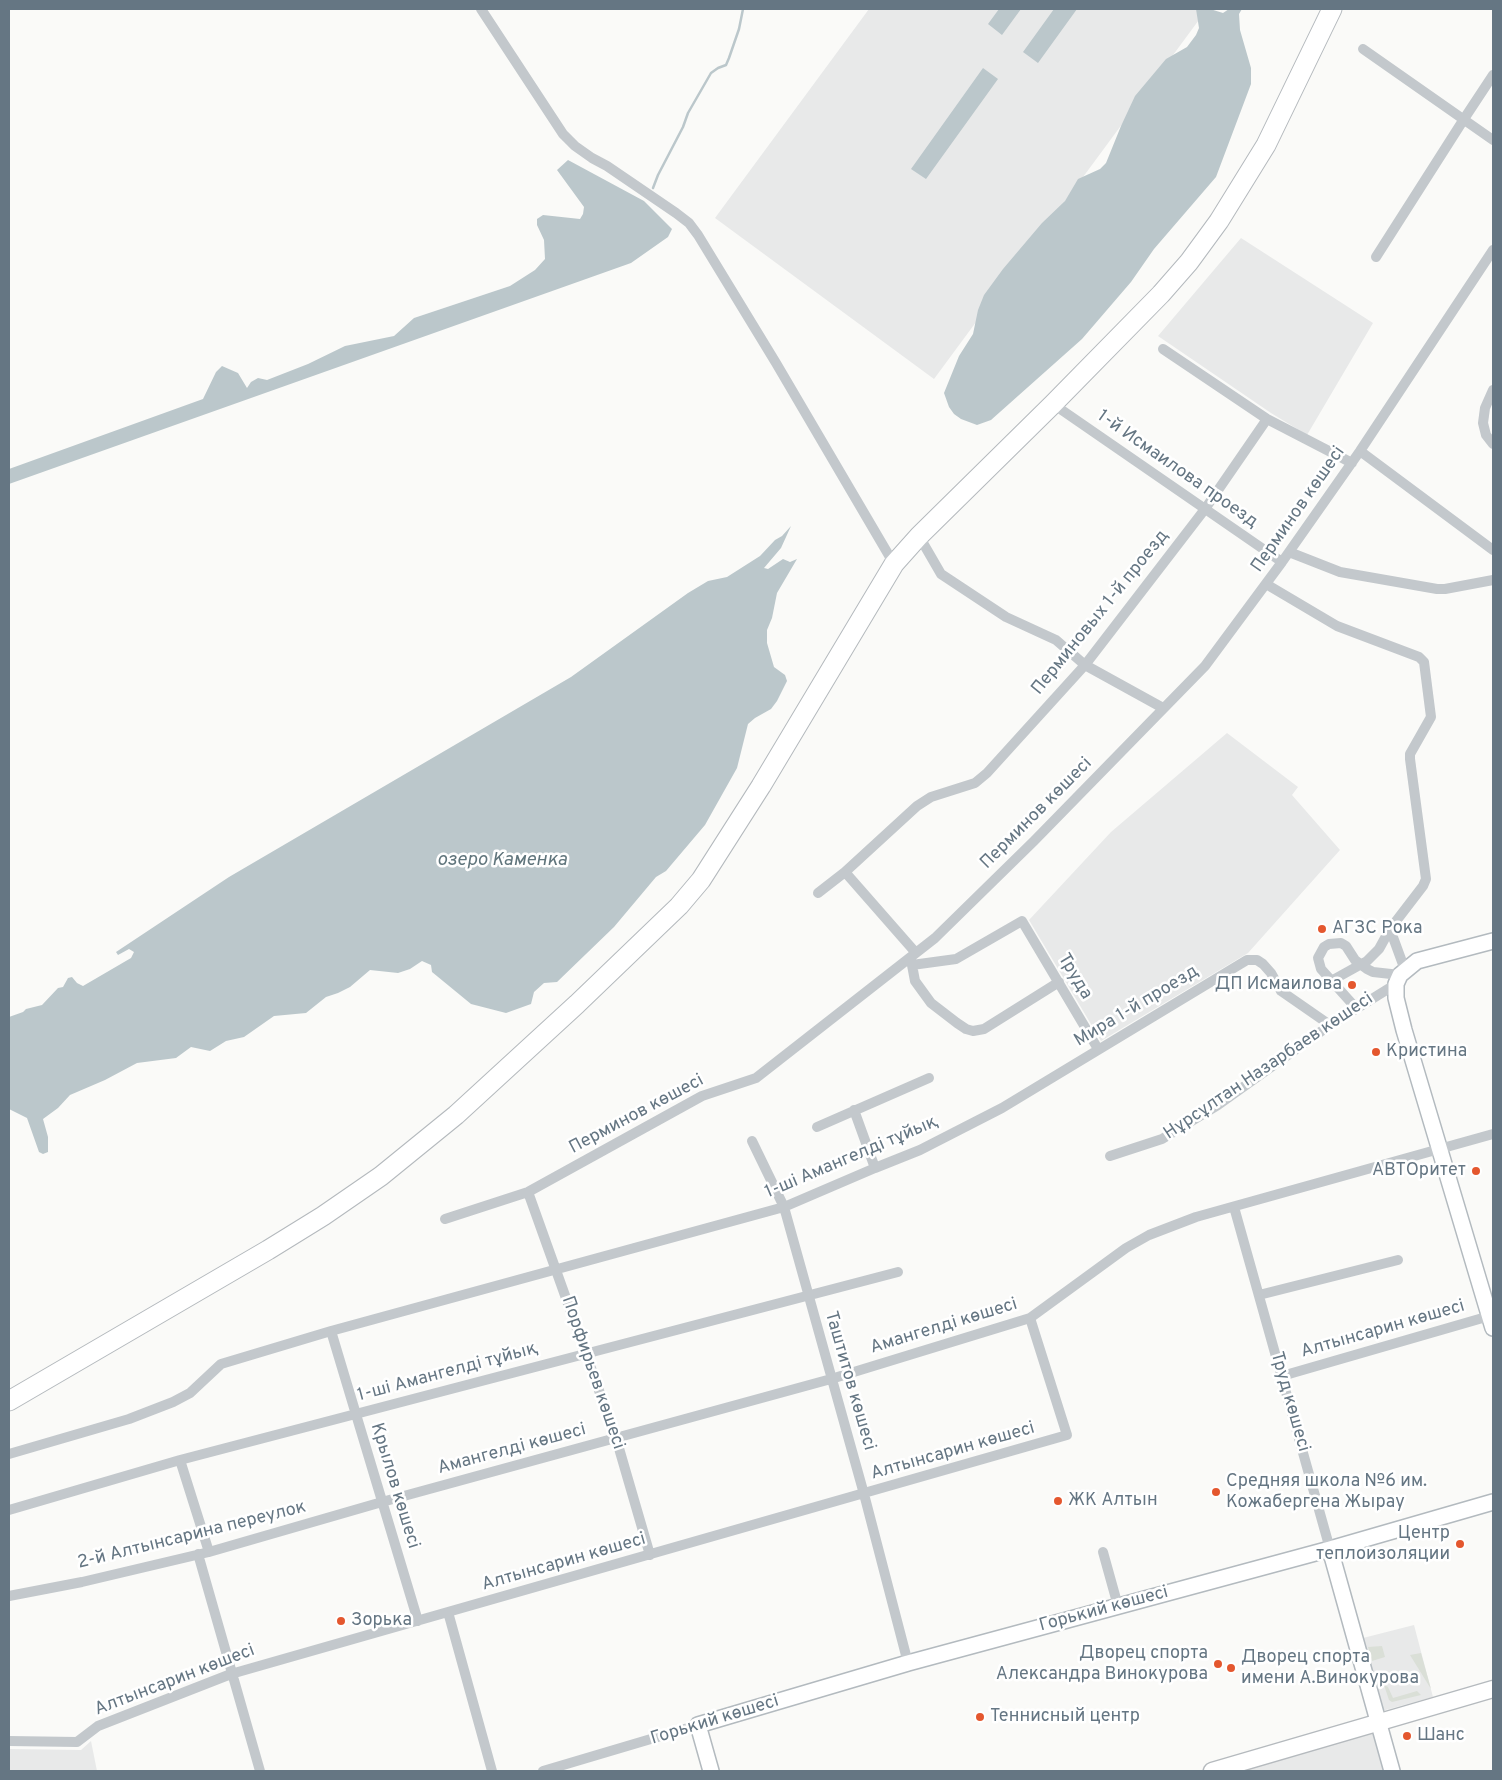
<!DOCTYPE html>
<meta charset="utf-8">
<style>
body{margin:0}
#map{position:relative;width:1502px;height:1780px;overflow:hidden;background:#fafaf8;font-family:Overpass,sans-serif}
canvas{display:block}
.frame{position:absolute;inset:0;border:10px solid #657683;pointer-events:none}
</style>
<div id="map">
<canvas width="1502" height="1780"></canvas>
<div class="frame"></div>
</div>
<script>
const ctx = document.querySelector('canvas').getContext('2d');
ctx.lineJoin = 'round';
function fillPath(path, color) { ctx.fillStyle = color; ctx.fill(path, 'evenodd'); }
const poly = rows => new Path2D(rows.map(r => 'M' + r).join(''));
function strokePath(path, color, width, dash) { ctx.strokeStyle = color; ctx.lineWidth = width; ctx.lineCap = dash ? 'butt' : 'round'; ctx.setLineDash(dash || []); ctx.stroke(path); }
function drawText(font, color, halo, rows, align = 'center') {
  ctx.font = font + ' Overpass,sans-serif'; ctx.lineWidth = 5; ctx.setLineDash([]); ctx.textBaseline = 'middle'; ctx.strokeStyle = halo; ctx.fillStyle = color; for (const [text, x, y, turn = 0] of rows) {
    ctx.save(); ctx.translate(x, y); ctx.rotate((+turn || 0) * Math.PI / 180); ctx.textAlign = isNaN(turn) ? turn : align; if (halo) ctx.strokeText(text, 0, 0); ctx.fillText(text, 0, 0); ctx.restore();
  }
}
fillPath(poly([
 [869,9,1207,9,934,379,715,218],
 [1241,238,1373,323,1307,435,1271,413,1158,336],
 [1227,733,1298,787,1292,795,1340,850,1248,953,1101,1041,1029,920,1111,832],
 [1414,1625,1433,1697,1382,1711,1363,1638],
 [1374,1733,1384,1771,1238,1771],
 [91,1741,97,1771,9,1771,9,1749,81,1750]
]), '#e8e9e9');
fillPath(poly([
 [1382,1646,1385,1657,1372,1661,1368,1647],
 [1421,1653,1431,1689,1410,1655],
 [1384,1685,1388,1687,1393,1698,1417,1691,1421,1695,1392,1702,1389,1700]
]), '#dadfd7');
fillPath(poly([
 [999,9,1021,9,1002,35,988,24],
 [1054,9,1077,9,1038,63,1023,52],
 [1196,9,1210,9,1223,13,1229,9,1242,9,1239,14,1240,30,1251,68,1251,84,1216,177,1154,249,1131,282,1082,339,991,420,977,425,961,419,954,414,949,407,944,393,959,356,973,334,978,310,984,295,1003,269,1042,223,1065,201,1078,179,1100,169,1106,163,1121,126,1135,96,1166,59,1187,47,1196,35,1199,28],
 [983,68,998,79,926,179,911,169],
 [568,160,644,201,672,229,668,237,631,263,9,484,9,469,203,399,216,372,222,366,238,373,247,388,251,382,258,378,267,380,308,364,345,346,394,336,414,318,510,286,535,270,545,259,544,240,537,225,537,219,543,215,580,219,583,214,584,207,557,170],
 [791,526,781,548,764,568,768,569,783,559,790,562,797,559,777,593,772,618,767,630,767,643,774,667,785,675,787,681,777,701,771,709,755,718,748,724,737,768,705,825,666,871,656,877,614,927,557,982,544,983,534,992,531,1004,506,1013,471,1004,432,972,431,965,422,961,410,969,398,973,370,970,350,987,338,993,326,997,306,1013,274,1016,244,1037,226,1041,210,1051,191,1047,176,1058,137,1063,105,1080,70,1095,58,1108,43,1119,48,1137,48,1152,43,1154,39,1152,27,1118,9,1109,9,1017,23,1012,26,1009,42,1005,58,988,63,987,68,978,72,977,77,983,83,986,131,958,134,952,129,949,118,955,116,952,229,877,571,677,688,593,708,581,727,577,760,556,775,540,782,536]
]), '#bbc7cb');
strokePath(poly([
 [653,188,658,175,683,127,688,113,711,73,718,68,726,65,729,58,739,29,743,9]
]), '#bbc7cb', 2.5);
const secondary = poly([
 [1493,941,1417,961,1400,975,1396,984,1396,998,1404,1030,1493,1328],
 [1330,1549,1392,1771],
 [711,1771,698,1725,908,1663,1330,1549,1493,1502]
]);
const primary = poly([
 [1212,1771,1493,1689]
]);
const highway = poly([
 [9,1401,268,1250,323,1216,381,1176,456,1115,577,1004,679,906,701,880,761,786,894,564,919,536,1053,404,1161,294,1189,262,1219,221,1266,145,1332,9]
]);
strokePath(secondary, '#b3babf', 18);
strokePath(primary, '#b5babe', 19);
strokePath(highway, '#b4b9bd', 21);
strokePath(poly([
 [481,9,563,134,575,146,592,158,607,166,676,213,689,223,698,235,776,363,894,564],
 [1363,49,1493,140],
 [1376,257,1464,119,1493,75],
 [1163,349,1267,419,1352,463],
 [1493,390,1485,408,1483,423,1486,435,1493,444],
 [1053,404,1282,562],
 [1360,451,1493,550],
 [919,536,941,574,1006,617,1056,640,1085,665,1163,708],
 [1289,552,1340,572,1437,589,1445,589,1493,580],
 [1266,584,1337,626,1419,657,1424,662,1431,717,1410,754,1410,759,1426,879,1423,886,1390,929,1405,970],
 [845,872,916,953],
 [818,893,845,872,917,806,931,797,975,783,987,773,1085,665,1205,509,1267,419],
 [909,959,912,965,956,959,1022,921,1098,1049],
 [912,965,915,981,931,1003,957,1023,966,1029,973,1031,984,1029,1059,982],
 [1331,981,1367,961,1379,949,1390,929],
 [1356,1008,1321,969,1318,958,1324,947,1329,944,1341,943,1346,946,1355,960,1367,969,1373,972,1400,975],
 [854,1110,875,1168],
 [817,1127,929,1078],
 [752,1141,784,1207,864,1494,908,1663],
 [1110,1156,1162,1139,1218,1105,1330,1025,1396,984],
 [528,1192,616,1438,650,1555],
 [1234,1207,1330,1549],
 [445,1219,528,1192,702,1096,756,1078,935,938,1034,841,1205,666,1282,562,1360,451,1493,250],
 [1259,1295,1398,1260],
 [331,1331,418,1621],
 [1282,1376,1493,1315],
 [9,1454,129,1419,173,1402,190,1393,221,1364,331,1331,784,1207,875,1168,920,1150,1002,1108,1247,960,1257,960,1263,964,1271,973,1281,991,1330,1025],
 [180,1460,209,1552],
 [9,1510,180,1460,898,1272],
 [1103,1552,1118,1606],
 [198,1554,260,1771],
 [9,1596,82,1582,209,1552,382,1502,831,1379,1030,1318,1126,1248,1149,1235,1196,1217,1493,1134],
 [448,1612,492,1771],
 [9,1741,77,1742,98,1726,231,1674,1067,1435,1030,1318],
 [543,1771,698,1725]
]), '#c3c8cc', 10);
strokePath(secondary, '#fff', 15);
strokePath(primary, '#fff', 16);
strokePath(highway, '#fff', 19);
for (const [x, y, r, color] of [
 [1322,929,5,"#e4572e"],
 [1352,985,5,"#e4572e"],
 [1376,1052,5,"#e4572e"],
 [1476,1171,5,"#e4572e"],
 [1216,1492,5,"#e4572e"],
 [1058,1501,5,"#e4572e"],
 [1460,1544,5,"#e4572e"],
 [341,1621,5,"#e4572e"],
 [1218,1664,5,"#e4572e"],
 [1231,1668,5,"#e4572e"],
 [980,1717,5,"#e4572e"],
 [1407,1736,5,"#e4572e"]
]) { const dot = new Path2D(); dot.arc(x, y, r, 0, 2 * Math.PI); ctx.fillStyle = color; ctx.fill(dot); strokePath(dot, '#fff', 2); }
drawText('18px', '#657683', '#fff', [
 ["1-й Исмаилова проезд",1177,470,35],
 ["Перминов көшесі",1299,510,-55],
 ["Перминовых 1-й проезд",1101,613,-51],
 ["Перминов көшесі",1037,814,-45],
 ["Труда",1074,977,59],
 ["Мира 1-й проезд",1137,1007,-31],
 ["Нұрсұлтан Назарбаев көшесі",1269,1067,-34],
 ["Перминов көшесі",637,1115,-28],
 ["1-ші Амангелді тұйық",852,1158,-23],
 ["Амангелді көшесі",944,1327,-17],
 ["Алтынсарин көшесі",1383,1330,-16],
 ["1-ші Амангелді тұйық",448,1373,-15],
 ["Порфирьев көшесі",592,1373,71],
 ["Таштитов көшесі",849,1381,74],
 ["Труд көшесі",1289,1402,74],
 ["Амангелді көшесі",512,1450,-15],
 ["Алтынсарин көшесі",953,1452,-16],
 ["Крылов көшесі",394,1486,73],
 ["2-й Алтынсарина переулок",192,1536,-14],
 ["Алтынсарин көшесі",564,1563,-16],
 ["Горький көшесі",1104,1610,-15],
 ["Алтынсарин көшесі",175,1681,-21],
 ["Горький көшесі",715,1721,-17]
]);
drawText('18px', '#657683', '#fff', [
 ["АГЗС Рока",1332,929],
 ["ДП Исмаилова",1342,985,"right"],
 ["Кристина",1386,1052],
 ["АВТОритет",1466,1171,"right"],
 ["Средняя школа №6 им.",1226,1482],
 ["Кожабергена Жырау",1226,1503],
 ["ЖК Алтын",1068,1501],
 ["Центр",1450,1534,"right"],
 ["теплоизоляции",1450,1555,"right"],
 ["Зорька",351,1621],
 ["Дворец спорта",1208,1654,"right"],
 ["Александра Винокурова",1208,1675,"right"],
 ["Дворец спорта",1241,1658],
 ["имени А.Винокурова",1241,1679],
 ["Теннисный центр",990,1717],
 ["Шанс",1417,1736]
], 'left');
drawText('italic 19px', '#60757c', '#fff', [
 ["озеро Каменка",502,861]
]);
</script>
